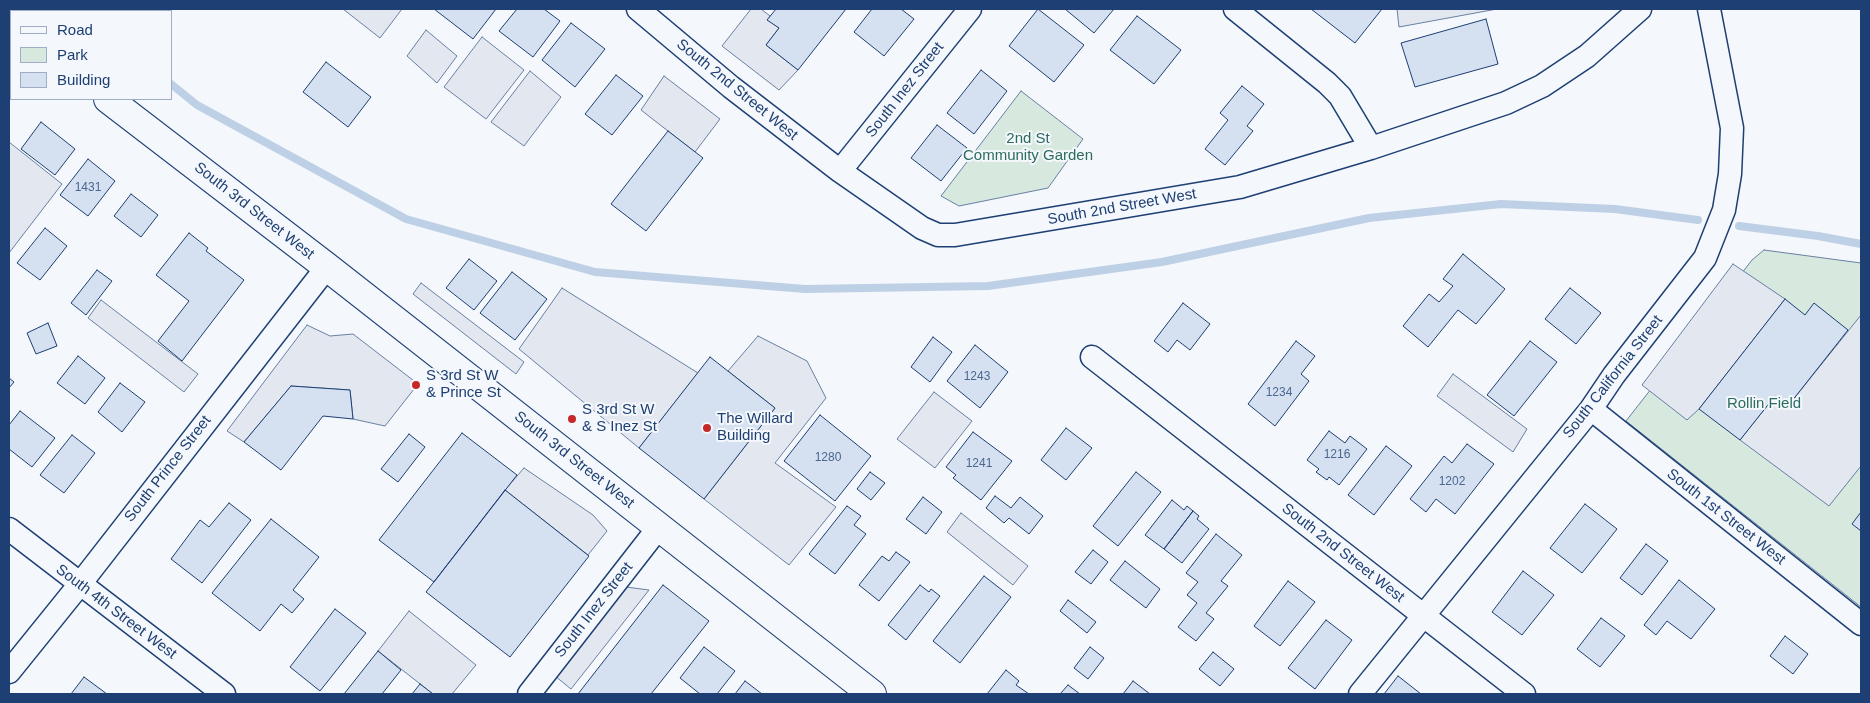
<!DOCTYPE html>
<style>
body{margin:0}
#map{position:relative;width:1870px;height:703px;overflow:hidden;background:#f4f7fb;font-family:Helvetica,sans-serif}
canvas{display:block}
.frame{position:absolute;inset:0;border:10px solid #1d3f73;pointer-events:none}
.legend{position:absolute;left:10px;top:10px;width:162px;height:90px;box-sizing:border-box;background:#f4f7fb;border:1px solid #9eadc5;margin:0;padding:6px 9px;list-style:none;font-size:15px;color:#1d3f73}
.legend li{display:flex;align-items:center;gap:10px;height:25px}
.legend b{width:25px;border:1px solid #9eadc5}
</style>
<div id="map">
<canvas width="1870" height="703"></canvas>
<div class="frame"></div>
<ul class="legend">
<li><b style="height:6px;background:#f4f7fb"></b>Road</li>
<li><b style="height:14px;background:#d7e8df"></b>Park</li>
<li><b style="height:14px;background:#d5e0f0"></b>Building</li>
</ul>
</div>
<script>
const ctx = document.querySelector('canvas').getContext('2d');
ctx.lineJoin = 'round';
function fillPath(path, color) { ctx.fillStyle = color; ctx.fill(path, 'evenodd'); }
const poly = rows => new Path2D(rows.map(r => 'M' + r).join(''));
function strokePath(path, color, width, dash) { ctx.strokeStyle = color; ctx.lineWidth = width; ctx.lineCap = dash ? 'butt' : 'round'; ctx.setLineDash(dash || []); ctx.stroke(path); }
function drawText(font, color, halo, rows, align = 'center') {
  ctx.font = font + ' Helvetica,sans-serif'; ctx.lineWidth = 4; ctx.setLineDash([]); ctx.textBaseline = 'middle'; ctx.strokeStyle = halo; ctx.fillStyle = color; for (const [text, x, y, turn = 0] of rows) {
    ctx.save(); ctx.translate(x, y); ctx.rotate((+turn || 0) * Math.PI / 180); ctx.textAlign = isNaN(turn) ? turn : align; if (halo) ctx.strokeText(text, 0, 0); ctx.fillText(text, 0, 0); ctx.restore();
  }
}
const green = poly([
 [1021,91,1083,139,1048,188,959,206,941,196,1021,91],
 [1764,250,1861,263,1861,607,1626,421,1752,260,1764,250]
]);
fillPath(green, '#d7e8df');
strokePath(green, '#687fa3', 1);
const parking = poly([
 [343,9,402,9,380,38,343,9],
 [751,9,761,9,770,16,768,20,779,28,766,45,798,70,779,90,722,46,751,9],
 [1397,9,1497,9,1399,27,1397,9],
 [426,30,457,56,437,83,407,56,426,30],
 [482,37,524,70,486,119,444,87,482,37],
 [530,71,561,97,524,146,491,122,530,71],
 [664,76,720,119,695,152,641,110,664,76],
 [9,142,62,184,9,253,9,142],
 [1733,264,1785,299,1699,409,1687,420,1642,385,1733,264],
 [421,283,524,362,516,374,413,294,421,283],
 [562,288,698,373,639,448,519,349,562,288],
 [101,300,198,374,184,392,88,318,101,300],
 [1861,315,1861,466,1829,506,1740,440,1775,396,1788,406,1861,315],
 [307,325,330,336,353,334,418,384,385,426,353,419,350,390,291,386,244,442,227,431,307,325],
 [758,336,807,361,826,398,775,463,836,507,789,565,704,499,775,408,728,371,758,336],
 [1453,374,1527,429,1513,452,1437,396,1453,374],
 [934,392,972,421,935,468,897,439,934,392],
 [524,468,593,515,607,531,588,555,505,490,524,468],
 [961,513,1028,566,1013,585,947,532,961,513],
 [626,587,649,590,571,689,555,676,626,587],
 [409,611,476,665,452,694,433,694,378,651,409,611]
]);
fillPath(parking, '#e3e8f0');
strokePath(parking, '#687fa3', 1);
strokePath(poly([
 [171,84,197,105,406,219,595,272,805,289,988,286,1162,262,1369,218,1501,204,1615,209,1698,220],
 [1739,226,1818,236,1861,244]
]), '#bed0e5', 8);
const building = poly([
 [434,9,496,9,473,39,434,9],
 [517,9,544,9,560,21,533,57,499,31,517,9],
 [776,9,846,9,798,70,766,45,779,28,767,20,776,9],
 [872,9,901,9,914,19,884,56,854,32,872,9],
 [1038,9,1084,45,1054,82,1009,46,1038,9],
 [1065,9,1114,9,1094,33,1065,9],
 [1311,9,1382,9,1355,43,1311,9],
 [1137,16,1181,50,1154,84,1110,50,1137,16],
 [1486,19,1498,64,1415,87,1401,43,1486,19],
 [571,23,605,49,575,87,542,60,571,23],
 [326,62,371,97,348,127,303,92,326,62],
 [981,70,1007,91,974,134,947,113,981,70],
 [616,75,643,96,612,135,585,114,616,75],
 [1242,86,1264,104,1247,126,1253,131,1225,165,1205,149,1228,120,1220,113,1242,86],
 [41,122,75,149,55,175,21,149,41,122],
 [937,125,967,148,941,181,911,158,937,125],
 [668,131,703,158,646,231,611,204,668,131],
 [88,159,115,181,88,216,60,195,88,159],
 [131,194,158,215,141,237,114,216,131,194],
 [45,228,67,246,40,280,17,263,45,228],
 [189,233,208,248,206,251,244,280,182,361,158,341,189,301,156,275,189,233],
 [1463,254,1505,289,1476,324,1458,310,1428,347,1403,326,1429,294,1439,302,1453,286,1443,279,1463,254],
 [469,259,497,281,474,310,446,288,469,259],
 [97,270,112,281,86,315,71,303,97,270],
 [512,272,547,299,515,340,480,313,512,272],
 [1570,288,1601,313,1576,344,1545,319,1570,288],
 [1785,299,1805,315,1814,303,1848,330,1788,406,1775,396,1740,440,1699,409,1785,299],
 [1183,303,1210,324,1190,350,1177,340,1168,352,1154,341,1183,303],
 [48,323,57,346,36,354,27,333,48,323],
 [933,337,952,352,930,382,911,367,933,337],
 [1296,341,1315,356,1301,374,1309,381,1275,426,1248,404,1296,341],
 [1530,341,1557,362,1514,416,1487,395,1530,341],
 [975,345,1008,372,980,408,947,381,975,345],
 [78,356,105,378,85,404,57,383,78,356],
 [710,357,775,408,704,499,639,448,710,357],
 [9,378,14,382,9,388,9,378],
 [120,383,145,402,122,432,98,412,120,383],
 [291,386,350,390,353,419,323,416,281,470,244,442,291,386],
 [20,411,55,438,32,467,9,449,9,425,20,411],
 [820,415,871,456,835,501,784,461,820,415],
 [1066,428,1092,448,1066,480,1041,460,1066,428],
 [1329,431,1345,443,1350,436,1367,449,1339,485,1329,477,1327,480,1316,472,1319,469,1307,460,1329,431],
 [973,432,1012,461,981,500,953,478,956,475,946,467,973,432],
 [462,433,517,475,434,582,379,540,462,433],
 [409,434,425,447,398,482,381,469,409,434],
 [72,435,95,453,64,493,40,475,72,435],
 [1467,444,1494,464,1455,514,1436,499,1426,512,1410,499,1444,456,1452,463,1467,444],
 [1386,446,1412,466,1374,515,1348,495,1386,446],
 [870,472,885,483,871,500,857,489,870,472],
 [1136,472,1161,492,1118,546,1093,526,1136,472],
 [505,490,589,556,510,657,426,592,505,490],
 [995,496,1011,508,1020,497,1043,516,1029,534,1009,518,1004,523,986,508,995,496],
 [923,497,942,512,926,534,906,519,923,497],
 [1172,500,1184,510,1187,506,1193,511,1164,549,1145,535,1172,500],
 [229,503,251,520,202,583,171,559,200,520,209,527,229,503],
 [1585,504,1617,529,1582,573,1550,548,1585,504],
 [847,506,861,516,854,525,866,534,835,574,809,554,847,506],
 [1193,511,1199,516,1197,519,1209,529,1182,563,1164,549,1193,511],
 [1861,512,1861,531,1852,524,1861,512],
 [271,519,319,557,293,590,304,599,292,613,281,604,260,631,212,593,271,519],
 [1216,534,1242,555,1221,581,1228,586,1206,613,1214,619,1196,641,1178,627,1197,603,1187,595,1198,582,1186,573,1216,534],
 [1646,544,1668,561,1642,595,1620,578,1646,544],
 [1093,550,1108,562,1091,584,1075,572,1093,550],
 [896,552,910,562,879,601,859,585,882,556,889,561,896,552],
 [1125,561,1160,589,1146,608,1110,580,1125,561],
 [1523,571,1554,595,1522,635,1492,612,1523,571],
 [984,576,1011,597,960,663,933,641,984,576],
 [1679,580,1715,609,1691,639,1667,621,1656,635,1644,625,1679,580],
 [1288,581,1315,602,1280,646,1254,626,1288,581],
 [663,585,709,621,651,694,578,694,663,585],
 [920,585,929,592,931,589,940,596,906,640,888,625,920,585],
 [1068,600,1096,622,1087,633,1060,611,1068,600],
 [335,609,366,633,320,691,290,667,335,609],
 [1601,618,1625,636,1600,667,1577,649,1601,618],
 [1326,620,1352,640,1315,689,1288,668,1326,620],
 [1785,636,1808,654,1793,674,1770,656,1785,636],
 [704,647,735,671,717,694,700,694,680,678,704,647],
 [1090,647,1104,658,1088,679,1074,668,1090,647],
 [378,651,401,670,382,694,344,694,378,651],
 [1213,652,1234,669,1220,686,1199,669,1213,652],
 [1006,670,1019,681,1016,685,1029,694,987,694,1006,670],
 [1398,676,1421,694,1384,694,1398,676],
 [84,677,107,694,71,694,84,677],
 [745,681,762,694,735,694,745,681],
 [1133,681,1150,694,1123,694,1133,681],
 [420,684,433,694,412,694,420,684],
 [1068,685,1080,694,1060,694,1068,685]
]);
fillPath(building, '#d5e0f0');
strokePath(building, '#1d3f73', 1);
const minor = poly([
 [638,9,731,87,840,171,922,228,938,235,955,235,1240,187,1371,148,1506,103,1542,86,1587,56,1640,9],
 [1235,9,1327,83,1340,96,1371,148],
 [840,171,970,9],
 [1092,357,1524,694],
 [1591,409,1861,624],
 [9,529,224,694],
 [9,672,80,584,327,267],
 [529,694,659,527],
 [1360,694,1591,409,1614,375,1705,258,1724,210,1730,174,1732,128,1709,9]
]);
const secondary = poly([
 [39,11,41,9],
 [9,12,11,14],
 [9,53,11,49],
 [108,99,327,267,872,694]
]);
strokePath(minor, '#1d3f73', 25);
strokePath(secondary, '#1d3f73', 30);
strokePath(minor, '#f4f7fb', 22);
strokePath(secondary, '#f4f7fb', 28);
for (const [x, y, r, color] of [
 [416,385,5,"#c62828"],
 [572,419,5,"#c62828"],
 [707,428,5,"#c62828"]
]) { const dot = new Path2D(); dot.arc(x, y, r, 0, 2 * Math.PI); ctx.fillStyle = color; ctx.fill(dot); strokePath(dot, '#f4f7fb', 2); }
drawText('12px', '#4b6792', null, [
 ["1431",88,188],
 ["1243",977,377],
 ["1234",1279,393],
 ["1216",1337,455],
 ["1280",828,458],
 ["1241",979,464],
 ["1202",1452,482]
]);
drawText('15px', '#1d3f73', '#f4f7fb', [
 ["South 2nd Street West",737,90,39],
 ["South Inez Street",905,90,-52],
 ["South 2nd Street West",1122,207,-10],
 ["South 3rd Street West",254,211,38],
 ["South California Street",1613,377,-52],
 ["South 3rd Street West",574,460,38],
 ["South Prince Street",168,469,-52],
 ["South 1st Street West",1726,517,38],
 ["South 2nd Street West",1343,553,38],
 ["South Inez Street",594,610,-52],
 ["South 4th Street West",116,612,37]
]);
drawText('15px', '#2c6c60', '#f4f7fb', [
 ["2nd St",1028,139],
 ["Community Garden",1028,156],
 ["Rollin Field",1764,404]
]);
drawText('15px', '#1d3f73', '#f4f7fb', [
 ["S 3rd St W",426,376],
 ["& Prince St",426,393],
 ["S 3rd St W",582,410],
 ["& S Inez St",582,427],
 ["The Willard",717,419],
 ["Building",717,436]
], 'left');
</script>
